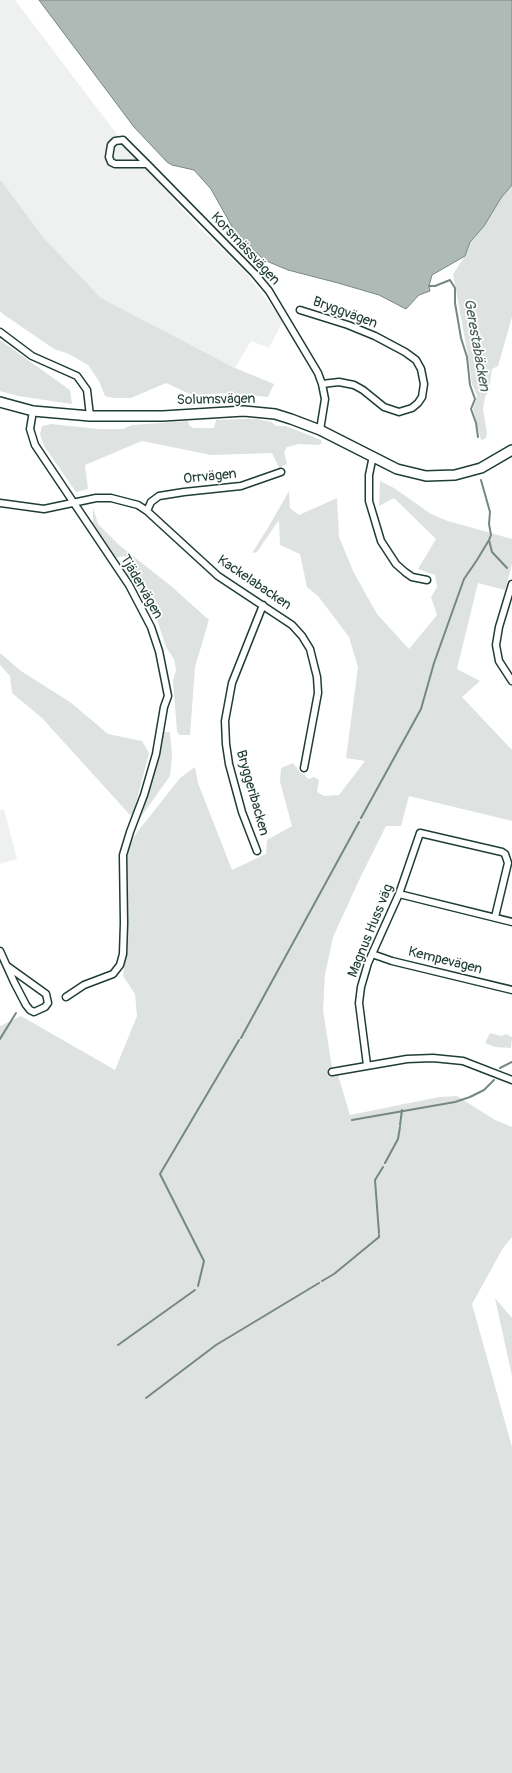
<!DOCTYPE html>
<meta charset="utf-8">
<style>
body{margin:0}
canvas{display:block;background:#fff}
</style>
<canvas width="512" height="1773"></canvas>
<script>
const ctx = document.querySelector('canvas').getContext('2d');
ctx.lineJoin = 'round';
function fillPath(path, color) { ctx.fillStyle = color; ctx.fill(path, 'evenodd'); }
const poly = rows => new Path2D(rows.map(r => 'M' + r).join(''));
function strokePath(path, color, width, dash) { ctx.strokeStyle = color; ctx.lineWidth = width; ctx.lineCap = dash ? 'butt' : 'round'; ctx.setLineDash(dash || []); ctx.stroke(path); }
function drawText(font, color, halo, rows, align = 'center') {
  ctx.font = font + ' Pangolin,sans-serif'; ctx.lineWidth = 3.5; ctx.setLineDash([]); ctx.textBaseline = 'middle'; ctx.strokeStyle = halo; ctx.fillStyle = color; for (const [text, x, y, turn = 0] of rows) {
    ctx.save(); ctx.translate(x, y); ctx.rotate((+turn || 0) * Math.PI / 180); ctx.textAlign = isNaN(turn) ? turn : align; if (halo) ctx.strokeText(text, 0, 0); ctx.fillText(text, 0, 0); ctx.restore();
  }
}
fillPath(poly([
 [0,0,15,0,128,149,198,226,245,272,283,321,269,348,251,341,235,368,101,298,43,237,0,179],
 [4,809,17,859,0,864,0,810]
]), '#eef1f0');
fillPath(poly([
 [0,179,43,237,101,298,235,368,274,384,268,397,226,393,192,395,166,383,131,398,114,398,105,396,99,381,88,365,69,354,54,349,3,314,0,311],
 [512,185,512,317,498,366,492,369,489,390,485,397,483,408,487,434,485,439,481,440,473,409,477,396,472,384,468,356,453,274,465,256,470,242,484,225,501,198],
 [0,340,70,390,72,404,18,396,0,391],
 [239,419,257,419,272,422,276,426,286,426,321,440,322,443,319,445,299,444,287,447,284,452,287,464,279,468,272,453,211,455,142,441,85,465,88,489,76,492,44,446,40,434,42,426,51,424,98,429,123,429,132,425,188,421,189,425,193,428,214,428,216,420],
 [380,481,394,488,431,514,448,521,512,539,512,564,505,590,478,583,457,669,480,681,462,697,512,750,512,821,409,796,401,826,386,826,361,876,333,937,325,975,323,1010,332,1068,338,1075,350,1115,439,1097,457,1096,495,1120,512,1127,512,1237,503,1248,472,1304,512,1447,512,1773,0,1773,0,1026,21,1016,115,1070,137,1016,135,994,123,976,128,938,126,867,128,850,135,835,180,778,195,767,198,783,232,870,266,854,267,840,292,826,280,782,281,768,293,763,300,772,309,779,314,777,319,780,317,792,324,796,339,795,365,761,346,758,358,667,349,637,318,596,307,587,300,554,280,545,279,520,257,552,252,553,269,526,289,491,290,508,299,515,337,498,339,537,354,573,377,614,409,649,437,615,431,597,437,587,435,575,418,569,436,539,394,498,379,506],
 [93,507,98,524,119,545,171,586,209,620,195,667,190,735,180,735,177,732,173,681,176,670,174,659,166,647,154,610,127,574,127,562,124,556,116,558,93,524],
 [0,653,21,671,70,702,108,734,142,741,149,753,133,814,130,815,42,718,12,693,10,676,0,665],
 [164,732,170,732,172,756,170,776,138,821],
 [490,1033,501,1036,506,1034,512,1037,511,1048,495,1047,485,1043],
 [495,1298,512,1318,512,1376]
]), '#dee3e2');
const water = poly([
 [39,0,512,0,512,185,501,198,484,226,470,242,465,256,432,275,429,286,430,291,419,295,406,309,379,295,338,283,288,270,264,260,235,232,211,189,194,170,172,165,167,162,134,127,39,0]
]);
fillPath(water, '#afbab7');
strokePath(water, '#758883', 1);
strokePath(poly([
 [429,286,435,286,450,280,455,288,455,303,461,338,467,357,470,385,475,399,471,409,476,423,478,437],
 [481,480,490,512,489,524,491,535,489,540,492,552,507,568],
 [361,818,421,709,434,663,464,579,477,560,489,540],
 [241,1038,359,822],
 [0,1039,16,1013],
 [500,1068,512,1062],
 [352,1120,455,1102,470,1097,484,1090,494,1080],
 [400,1125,402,1110],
 [385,1163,398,1139,400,1127],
 [379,1233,375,1180,383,1167],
 [322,1281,334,1274,379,1237,379,1235],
 [198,1286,204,1261,160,1174,239,1040],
 [118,1345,195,1290],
 [146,1398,216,1345,319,1283]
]), '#758883', 2);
const minor = poly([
 [147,164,123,140,115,141,111,145,109,157,111,162,115,164,147,164,254,273,269,291,318,373,322,384,325,399,320,430],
 [300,310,348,325,375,336,405,352,416,360,421,369,424,384,422,397,418,403,412,408,399,412,384,407,363,390,354,385,339,382,322,384],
 [0,332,32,356,77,376,87,390,90,416],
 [33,411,30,429,35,445,129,585,151,627,159,651,168,696,164,707,156,754,144,795,130,832,123,855,124,923,123,954,120,965,113,974,84,985,66,997],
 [373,456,369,475,369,501,381,541,396,564,405,572,412,577,427,580],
 [0,503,44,509,96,498,111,498,138,505,147,511,218,576,292,625,302,636,310,649,317,677,318,693,304,768],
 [147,511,151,502,159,496,184,492,241,486,281,472],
 [512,584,499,627,496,645,499,661,512,681],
 [257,851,242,812,229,764,226,744,225,721,232,683,263,605],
 [399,894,512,922],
 [0,951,14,982,26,1005,30,1010,34,1012,45,1007,48,1003,46,994,7,966],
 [372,954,392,961,512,990],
 [367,1065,359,1003,361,987,368,963,399,894,420,833,502,852,505,854,508,863,495,917],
 [332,1072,407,1059,433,1058,463,1061,512,1080]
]);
const secondary = poly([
 [0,402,33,411,90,416,163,416,244,411,275,414,291,419,320,430,397,469,426,476,455,475,481,468,512,450]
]);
strokePath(minor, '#1f3d34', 9);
strokePath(secondary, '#1f3d34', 12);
strokePath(minor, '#fff', 6);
strokePath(secondary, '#fff', 9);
drawText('14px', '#1f3d34', '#fff', [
 ["Korsmässvägen",245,249,47],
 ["Bryggvägen",345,313,20],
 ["Solumsvägen",216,400,-1],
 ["Orrvägen",210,477,-6],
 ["Kackelabacken",254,583,34],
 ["Tjädervägen",141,587,60],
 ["Bryggeribacken",252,793,74],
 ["Magnus Huss väg",371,931,-68],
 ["Kempevägen",445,961,14]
]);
drawText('italic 15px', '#4a625b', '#fff', [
 ["Gerestabäcken",476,345,80]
]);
</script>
